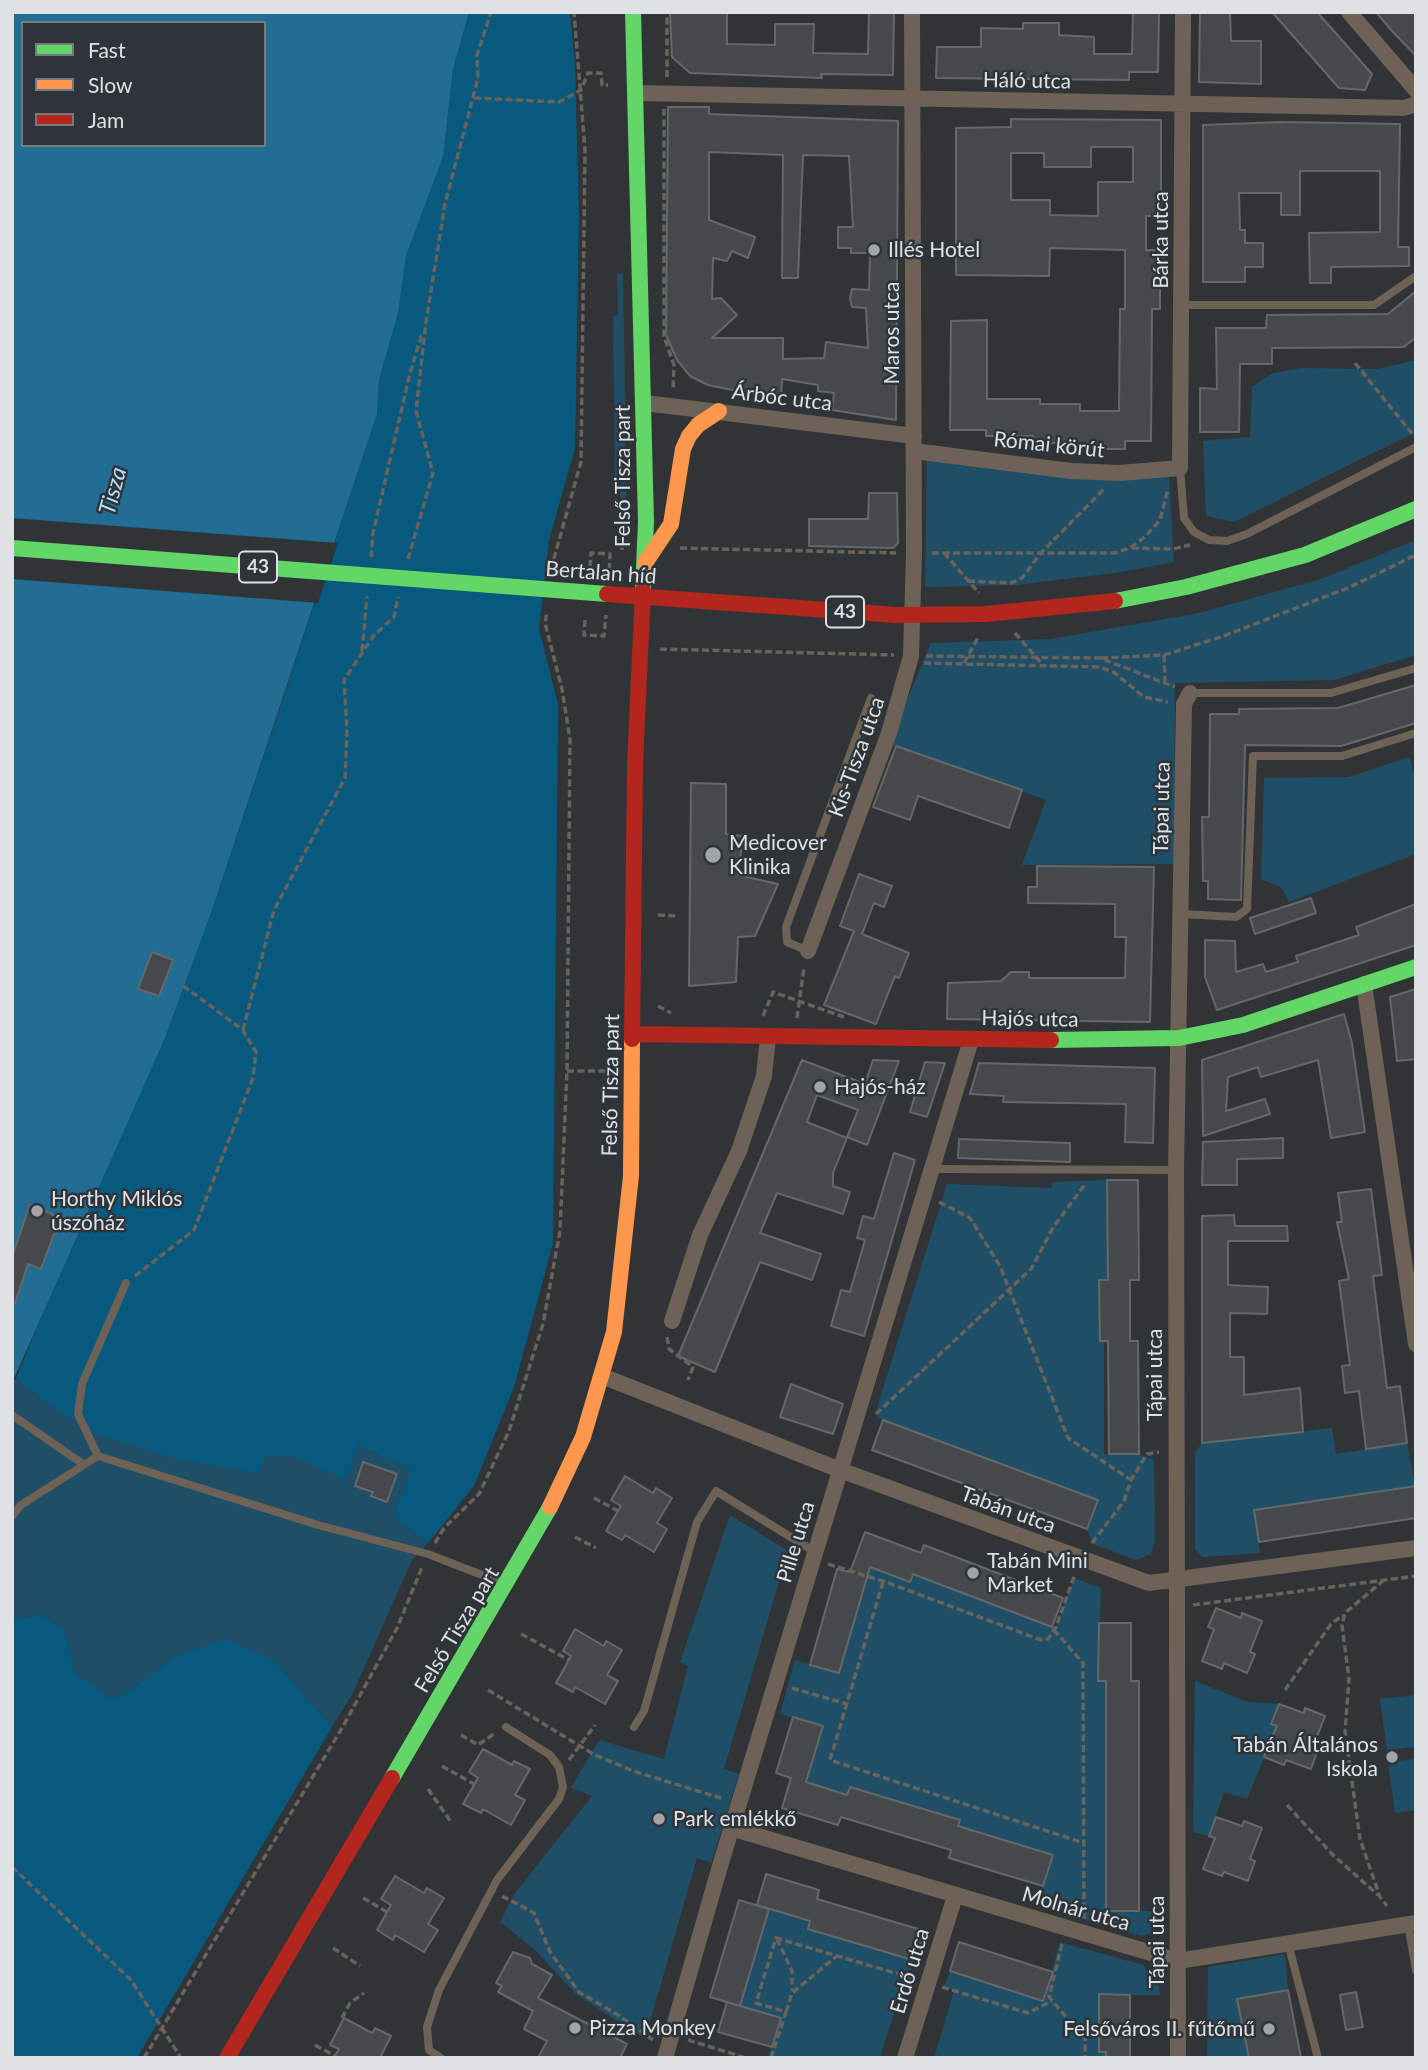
<!DOCTYPE html>
<meta charset="utf-8">
<style>
body{margin:0}
#map{position:relative;width:1428px;height:2070px;overflow:hidden;background:#313436;font-family:Lato,sans-serif}
canvas{display:block}
.frame{position:absolute;inset:0;border:14px solid #dee2e5;pointer-events:none}
.legend{position:absolute;left:21px;top:21px;width:245px;height:126px;box-sizing:border-box;background:#2e3439;border:2px solid #747a7e;margin:0;padding:9px 12px;list-style:none;font-size:21px;color:#dee2e5}
.legend li{display:flex;align-items:center;gap:14px;height:35px}
.legend b{width:35px;border:2px solid #747a7e}
</style>
<div id="map">
<canvas width="1428" height="2070"></canvas>
<div class="frame"></div>
<ul class="legend">
<li><b style="height:9px;background:#63d668"></b>Fast</li>
<li><b style="height:9px;background:#ff974d"></b>Slow</li>
<li><b style="height:9px;background:#b3261e"></b>Jam</li>
</ul>
</div>
<script>
const ctx = document.querySelector('canvas').getContext('2d');
ctx.lineJoin = 'round';
function fillPath(path, color) { ctx.fillStyle = color; ctx.fill(path, 'evenodd'); }
const poly = rows => new Path2D(rows.map(r => 'M' + r).join(''));
function strokePath(path, color, width, dash) { ctx.strokeStyle = color; ctx.lineWidth = width; ctx.lineCap = dash ? 'butt' : 'round'; ctx.setLineDash(dash || []); ctx.stroke(path); }
function drawText(font, color, halo, rows, align = 'center') {
  ctx.font = font + ' Lato,sans-serif'; ctx.lineWidth = 5; ctx.setLineDash([]); ctx.textBaseline = 'middle'; ctx.strokeStyle = halo; ctx.fillStyle = color; for (const [text, x, y, turn = 0] of rows) {
    ctx.save(); ctx.translate(x, y); ctx.rotate((+turn || 0) * Math.PI / 180); ctx.textAlign = isNaN(turn) ? turn : align; if (halo) ctx.strokeText(text, 0, 0); ctx.fillText(text, 0, 0); ctx.restore();
  }
}
fillPath(poly([
 [617,274,623,274,627,517,620,517,620,477,615,477,613,316,618,315],
 [1416,360,1416,432,1234,522,1206,516,1203,441,1250,437,1252,387,1273,373,1301,368,1376,369],
 [927,459,1094,480,1169,476,1174,562,1122,572,1016,585,925,587],
 [1416,540,1416,655,1334,680,1175,683,1174,864,1022,865,1046,800,889,743,931,643,1051,639,1199,613,1321,579],
 [1409,757,1416,779,1416,854,1289,902,1282,888,1261,879,1264,778,1349,777],
 [1107,1180,1108,1280,1099,1281,1100,1341,1104,1341,1104,1454,1139,1454,1154,1460,1155,1541,1151,1554,1136,1560,1093,1544,1087,1529,1098,1500,883,1420,875,1414,947,1184,1051,1188,1052,1182],
 [16,1378,41,1399,93,1433,266,1455,291,1455,344,1479,357,1446,412,1469,394,1517,428,1543,412,1560,353,1693,332,1727,274,1660,175,1657,130,1690,112,1699,75,1672,64,1628,40,1614,12,1620,12,1383],
 [1332,1428,1336,1454,1407,1443,1415,1486,1254,1510,1260,1553,1202,1557,1195,1549,1195,1453,1202,1443],
 [730,1515,788,1551,724,1769,739,1774,711,1863,697,1858,645,2039,576,1994,534,1949,500,1922,515,1893,592,1796,571,1788,599,1740,664,1759,688,1666,680,1662],
 [869,1567,909,1582,913,1574,1052,1627,1056,1626,1074,1578,1101,1588,1098,1680,1106,1681,1107,1911,1158,1911,1157,1925,1152,1933,1141,1936,1037,1906,1052,1854,958,1826,960,1820,850,1787,847,1795,806,1782,823,1727,780,1714,795,1660,839,1673],
 [1195,1681,1248,1702,1279,1704,1271,1723,1277,1726,1247,1799,1224,1792,1209,1836,1193,1832],
 [1416,1695,1416,1747,1387,1750,1380,1699],
 [1416,1759,1416,1810,1395,1813,1388,1762],
 [769,1909,810,1921,808,1929,916,1961,904,1980,880,2058,768,2058,781,2018,740,2006],
 [1060,1942,1143,1965,1159,1987,1160,1995,1099,1995,1099,2052,1106,2052,1106,2058,934,2058,954,1991,944,1987,950,1971,1043,2001],
 [1285,1954,1288,1990,1237,2000,1248,2058,1207,2058,1208,1967]
]), '#1f4e67');
fillPath(poly([
 [469,12,570,12,575,65,579,215,575,448,549,540,539,629,558,704,553,1243,514,1387,474,1486,428,1543,394,1517,411,1469,358,1446,345,1480,290,1455,266,1455,258,1473,177,1459,93,1433,41,1399,16,1378,63,1265,165,1038,212,910,280,708,377,414,379,380,398,313,406,256,443,157,453,69],
 [40,1614,64,1628,75,1672,112,1699,130,1690,175,1657,225,1639,274,1660,332,1727,137,2058,12,2058,12,1620]
]), '#075a7e');
fillPath(poly([
 [12,12,469,12,453,69,443,157,406,256,398,313,379,380,377,414,212,910,165,1038,12,1383],
 [23,23,264,23,264,145,23,145]
]), '#226d94');
fillPath(poly([
 [12,518,338,543,318,603,12,579]
]), '#313436');
const building = poly([
 [670,12,727,12,727,44,775,45,775,24,814,24,813,53,868,54,869,12,894,12,893,75,821,74,822,78,690,73,672,57,670,12],
 [1133,12,1159,12,1158,72,1129,72,1129,80,936,78,937,47,981,47,981,28,1023,29,1023,23,1059,23,1059,35,1094,37,1094,54,1132,54,1133,12],
 [1200,12,1230,12,1231,41,1261,41,1261,84,1199,82,1200,12],
 [1272,12,1317,12,1372,74,1365,90,1339,88,1272,12],
 [1376,12,1416,12,1416,56,1392,31,1376,12],
 [668,107,709,107,709,114,898,121,896,420,832,410,834,393,818,391,818,385,782,379,781,400,708,385,690,376,677,360,666,335,668,107],
 [709,152,783,155,782,278,798,278,803,155,849,156,853,227,838,227,838,248,851,248,851,253,870,253,869,290,852,289,850,298,852,307,866,308,868,348,826,342,824,358,783,359,783,338,712,338,737,315,721,298,712,299,713,258,727,261,732,251,748,258,755,237,709,220,709,152],
 [1011,119,1161,120,1161,216,1146,216,1146,250,1160,250,1160,309,1152,309,1151,441,1125,441,1125,449,1073,449,1073,443,1033,443,1033,436,986,436,986,430,950,430,951,321,987,320,987,399,1040,399,1040,404,1080,404,1080,411,1119,411,1120,309,1125,309,1125,250,1050,248,1049,276,956,275,956,128,1011,127,1011,119],
 [1091,147,1133,147,1133,182,1098,182,1098,216,1050,215,1050,200,1011,200,1011,153,1044,153,1044,167,1091,167,1091,147],
 [1282,122,1400,124,1398,247,1409,247,1409,266,1331,267,1331,283,1310,283,1309,233,1380,232,1380,171,1300,171,1300,215,1281,215,1281,193,1239,193,1240,230,1245,230,1245,243,1263,243,1263,267,1245,267,1245,282,1203,282,1203,125,1282,122],
 [1416,291,1416,337,1404,347,1272,348,1272,364,1240,364,1239,432,1200,432,1200,388,1217,389,1216,328,1266,328,1267,315,1388,314,1416,291],
 [869,493,897,493,898,543,893,548,809,546,809,519,868,519,869,493],
 [1416,685,1416,723,1341,746,1245,745,1241,900,1208,899,1208,881,1203,881,1202,817,1209,817,1210,714,1239,714,1239,709,1338,708,1416,685],
 [896,746,1022,790,1009,828,918,796,910,820,873,807,896,746],
 [691,783,726,784,726,834,743,836,738,875,778,884,755,936,738,937,736,982,689,986,691,783],
 [1037,866,1154,867,1150,1022,947,1019,948,983,1001,981,1011,972,1029,972,1029,978,1125,978,1126,937,1115,937,1115,904,1028,903,1028,887,1037,887,1037,866],
 [859,874,892,886,884,907,874,903,862,934,909,953,899,978,895,976,876,1024,824,1005,854,931,840,926,859,874],
 [1311,898,1316,913,1255,934,1250,918,1311,898],
 [1416,904,1416,945,1217,1010,1205,977,1205,940,1235,941,1236,972,1263,964,1266,972,1298,962,1296,956,1359,935,1356,927,1416,904],
 [152,952,173,960,159,996,138,989,152,952],
 [1416,989,1416,1059,1397,1061,1390,997,1416,989],
 [1344,1014,1352,1043,1365,1132,1331,1138,1318,1060,1261,1077,1258,1067,1228,1077,1226,1111,1265,1099,1270,1114,1203,1136,1202,1060,1344,1014],
 [802,1060,865,1084,873,1060,899,1061,867,1145,847,1137,858,1110,817,1095,807,1122,847,1138,833,1173,833,1186,850,1192,843,1214,777,1193,760,1233,821,1254,812,1280,760,1262,715,1372,678,1356,802,1060],
 [925,1062,945,1063,927,1117,910,1112,925,1062],
 [979,1063,1155,1068,1153,1143,1125,1142,1126,1104,1003,1102,1004,1096,970,1094,979,1063],
 [1283,1138,1283,1158,1237,1159,1237,1185,1202,1185,1203,1142,1283,1138],
 [959,1139,1070,1143,1070,1162,958,1158,959,1139],
 [894,1153,915,1160,864,1336,831,1326,841,1290,850,1292,865,1240,857,1238,863,1216,874,1219,894,1153],
 [1107,1180,1138,1180,1139,1280,1130,1280,1130,1341,1138,1341,1139,1454,1109,1454,1108,1341,1100,1341,1099,1280,1108,1280,1107,1180],
 [1371,1189,1382,1275,1373,1276,1387,1388,1400,1386,1407,1443,1366,1449,1359,1391,1345,1393,1342,1366,1350,1365,1339,1281,1349,1279,1337,1222,1342,1222,1338,1193,1371,1189],
 [30,1204,60,1218,41,1269,28,1264,15,1303,12,1303,12,1257,30,1204],
 [1234,1215,1235,1226,1287,1226,1288,1241,1228,1241,1228,1285,1268,1287,1267,1314,1230,1313,1230,1357,1244,1357,1244,1395,1300,1388,1303,1432,1202,1443,1202,1216,1234,1215],
 [791,1384,843,1404,833,1434,780,1417,791,1384],
 [883,1420,1098,1500,1087,1529,872,1450,883,1420],
 [363,1462,397,1474,387,1502,371,1496,373,1492,355,1486,363,1462],
 [625,1476,653,1493,656,1488,672,1498,657,1523,667,1529,654,1552,625,1535,622,1540,606,1531,621,1506,611,1500,625,1476],
 [1416,1486,1416,1518,1259,1542,1254,1510,1416,1486],
 [865,1532,921,1553,924,1545,1063,1598,1052,1627,913,1574,910,1582,870,1567,839,1673,810,1665,837,1569,850,1572,865,1532],
 [1216,1608,1241,1618,1242,1613,1262,1621,1250,1652,1255,1654,1247,1673,1224,1663,1222,1669,1202,1661,1214,1629,1208,1627,1216,1608],
 [1099,1623,1131,1623,1131,1681,1139,1681,1139,1911,1106,1911,1106,1681,1098,1681,1099,1623],
 [575,1629,604,1646,606,1641,622,1650,607,1675,618,1681,605,1704,575,1687,573,1692,556,1683,571,1656,563,1651,575,1629],
 [1279,1704,1304,1713,1305,1708,1325,1716,1313,1747,1318,1749,1311,1769,1286,1760,1284,1765,1264,1757,1277,1726,1271,1724,1279,1704],
 [793,1717,823,1726,806,1782,847,1795,850,1787,960,1820,958,1826,1053,1855,1043,1886,949,1858,951,1850,841,1817,838,1825,782,1808,791,1778,776,1773,793,1717],
 [483,1749,512,1765,514,1761,530,1769,515,1795,525,1800,511,1825,483,1809,481,1813,463,1804,478,1778,469,1772,483,1749],
 [1216,1817,1242,1826,1244,1821,1262,1828,1250,1859,1255,1861,1248,1881,1224,1872,1222,1876,1203,1869,1215,1838,1209,1836,1216,1817],
 [766,1874,819,1890,817,1899,925,1931,916,1961,808,1929,810,1921,757,1905,766,1874],
 [395,1876,424,1893,427,1888,444,1898,428,1924,438,1930,424,1952,395,1935,393,1940,377,1930,391,1905,381,1899,395,1876],
 [739,1900,769,1909,740,2006,710,1997,739,1900],
 [959,1942,1053,1972,1043,2001,950,1971,959,1942],
 [513,1952,530,1958,532,1964,552,1975,538,1998,627,2044,620,2058,538,2058,547,2041,524,2029,533,2011,498,1992,502,1986,496,1983,513,1952],
 [1288,1990,1301,2058,1249,2058,1237,1999,1288,1990],
 [1356,1992,1363,2027,1346,2030,1340,1995,1356,1992],
 [1099,1994,1130,1995,1130,2058,1106,2058,1106,2052,1099,2052,1099,1994],
 [727,2002,781,2018,772,2047,718,2032,727,2002],
 [344,2018,372,2033,375,2028,391,2036,380,2058,334,2058,339,2049,330,2045,344,2018]
]);
fillPath(building, '#46494b');
strokePath(building, '#65686a', 2);
strokePath(poly([
 [667,77,667,12],
 [474,98,559,102,581,90,588,73,601,73,602,85,608,85],
 [664,109,664,336,674,365,673,390],
 [1355,363,1414,436],
 [680,548,896,553],
 [1132,548,1173,549,1190,545],
 [622,550,624,521],
 [932,553,1114,553,1130,548,1146,536,1160,520,1168,489],
 [944,553,979,593],
 [371,557,373,533,410,373,422,333],
 [408,559,433,473,416,411,426,322,445,204,478,78,477,55,491,12],
 [590,567,591,553,610,554,609,575],
 [551,569,581,462,585,150,574,12],
 [968,581,1011,583,1022,578,1040,554,1104,489],
 [585,620,584,635,604,636,606,615],
 [1015,633,1042,664],
 [660,649,894,655],
 [362,651,367,596],
 [1164,655,1165,681],
 [926,656,1100,658,1175,687],
 [1101,658,1164,655,1224,636,1350,587,1416,555],
 [924,663,1098,667,1112,671,1144,697,1168,702],
 [964,663,979,636],
 [658,915,675,916],
 [658,1006,671,1013],
 [763,1016,773,992,844,1017],
 [797,1018,804,967],
 [243,1030,274,910,345,778,347,730,344,680,374,635,394,617,398,597],
 [567,1071,606,1071],
 [939,1202,970,1218,1000,1266,1068,1438,1131,1480],
 [135,1276,194,1230,253,1078,256,1052,243,1030,182,985],
 [667,1337,669,1349,693,1367,688,1380],
 [876,1414,1031,1269,1054,1226,1086,1183],
 [594,1498,618,1511],
 [575,1537,596,1548],
 [435,1543,444,1528,479,1494,509,1431,543,1324,560,1231,567,1071,570,739,562,689,545,623,547,611],
 [1092,1543,1124,1501,1131,1480,1147,1454,1159,1452],
 [828,1564,883,1581,1041,1640,1048,1639,1056,1627,1075,1574],
 [1384,1580,1345,1613,1342,1625,1349,1679,1345,1732,1360,1839,1380,1897,1387,1906],
 [883,1582,830,1760,1084,1843],
 [1193,1605,1416,1576],
 [1054,1630,1083,1663,1084,1918],
 [521,1634,569,1660],
 [792,1688,847,1704],
 [488,1690,593,1754,633,1771,724,1799],
 [1285,1690,1331,1624,1343,1615],
 [461,1735,478,1745,495,1733],
 [569,1760,595,1725],
 [442,1766,474,1784],
 [428,1789,451,1822],
 [1287,1805,1333,1855,1378,1895],
 [12,1867,131,1980,181,2058],
 [502,1896,534,1913,550,1952,579,1992,618,2015,653,2040],
 [363,1898,387,1912],
 [777,1939,792,1971,792,1991],
 [1062,1944,1049,1997,1085,2039,1085,2058],
 [333,1948,360,1966],
 [942,1987,1028,2013,1052,2001],
 [786,2012,792,1993,837,1956],
 [342,2018,350,2003,364,1993],
 [688,2040,746,2058],
 [315,2045,335,2056],
 [144,2058,342,1728,397,1628,423,1565],
 [771,2058,786,2012,756,2003,776,1938,912,1978]
]), '#69635b', 3.5, [7, 3.5]);
strokePath(poly([
 [1182,305,1374,305,1416,276],
 [1180,468,1184,518,1194,532,1209,540,1227,541,1247,534,1416,447],
 [1190,693,1331,693,1416,668],
 [1182,914,1236,917,1247,909,1253,756,1342,756,1416,733],
 [808,951,787,942,786,927,871,698],
 [932,1169,1176,1170],
 [12,1415,83,1464],
 [98,1456,78,1414,82,1384,126,1283],
 [12,1516,21,1505,98,1456,318,1525,428,1554,505,1584],
 [634,1727,644,1711,697,1522,716,1491,815,1552],
 [1408,1924,1416,1970],
 [1288,1943,1318,2058],
 [441,2058,429,2050,427,2027,439,1990,497,1880,559,1799,563,1787,559,1767,550,1755,506,1727]
]), '#6d6255', 8);
strokePath(poly([
 [1349,12,1416,90],
 [637,93,1404,108,1416,104],
 [645,403,914,436],
 [914,451,1071,471,1120,473,1180,468,1183,12],
 [808,951,889,733,911,656,914,554,912,12],
 [1364,984,1416,1344],
 [672,1321,700,1235,739,1151,764,1076,768,1037],
 [602,1376,840,1470,1149,1583,1416,1548],
 [731,1828,1178,1961,1416,1923],
 [665,2058,720,1866,971,1040],
 [905,2058,955,1896],
 [1178,2058,1176,1170,1184,704,1190,693]
]), '#6d6255', 16);
strokePath(poly([
 [633,12,646,522,643,590],
 [12,548,607,594],
 [1115,601,1186,587,1305,555,1416,509],
 [1051,1040,1179,1038,1243,1025,1416,967],
 [392,1778,550,1507]
]), '#63d668', 16);
strokePath(poly([
 [645,563,671,524,683,449,689,436,698,425,719,411],
 [550,1507,583,1437,614,1332,631,1176,632,1039]
]), '#ff974d', 16);
strokePath(poly([
 [607,594,896,615,986,614,1115,601],
 [633,1034,1051,1040],
 [632,1039,635,764,643,590],
 [227,2058,392,1778]
]), '#b3261e', 16);
for (const [x, y, r, color] of [
 [874,250,7,"#a1a5a8"],
 [713,855,9,"#a1a5a8"],
 [820,1087,7,"#a1a5a8"],
 [37,1211,7,"#a1a5a8"],
 [973,1573,7,"#a1a5a8"],
 [1392,1757,7,"#a1a5a8"],
 [659,1819,7,"#a1a5a8"],
 [575,2028,7,"#a1a5a8"],
 [1269,2029,7,"#a1a5a8"]
]) { const dot = new Path2D(); dot.arc(x, y, r, 0, 2 * Math.PI); ctx.fillStyle = color; ctx.fill(dot); strokePath(dot, '#2e3439', 2.5); }
for (const [x, y, w] of [
 [258,567,38],
 [845,612,38]
]) { const box = new Path2D(); box.roundRect(x - w / 2, y - 15.5, w, 31, 5); ctx.fillStyle = '#2e3439'; ctx.fill(box); strokePath(box, '#dee2e5', 2); }
drawText('bold 19px', '#dee2e5', null, [
 ["43",258,567],
 ["43",845,612]
]);
drawText('21px', '#dee2e5', '#2e3439', [
 ["Háló utca",1027,81,1],
 ["Bárka utca",1161,240,-90],
 ["Maros utca",892,333,-90],
 ["Árbóc utca",782,398,7],
 ["Római körút",1049,445,6],
 ["Felső Tisza part",623,476,-90],
 ["Bertalan híd",601,573,4],
 ["Kis-Tisza utca",857,757,-70],
 ["Tápai utca",1162,808,-89],
 ["Hajós utca",1030,1019,1],
 ["Felső Tisza part",611,1085,-89],
 ["Tápai utca",1155,1375,-90],
 ["Tabán utca",1008,1510,20],
 ["Pille utca",796,1542,-73],
 ["Felső Tisza part",457,1630,-59],
 ["Molnár utca",1076,1909,16],
 ["Tápai utca",1157,1942,-90],
 ["Erdő utca",910,1971,-73]
]);
drawText('21px', '#dee2e5', '#2e3439', [
 ["Illés Hotel",888,250],
 ["Medicover",729,843],
 ["Klinika",729,867],
 ["Hajós-ház",834,1087],
 ["Horthy Miklós",51,1199],
 ["úszóház",51,1223],
 ["Tabán Mini",987,1561],
 ["Market",987,1585],
 ["Tabán Általános",1378,1745,"right"],
 ["Iskola",1378,1769,"right"],
 ["Park emlékkő",673,1819],
 ["Pizza Monkey",589,2028],
 ["Felsőváros II. fűtőmű",1255,2029,"right"]
], 'left');
drawText('italic 23px', '#b1dffc', '#2e3439', [
 ["Tisza",113,491,-75]
]);
</script>
